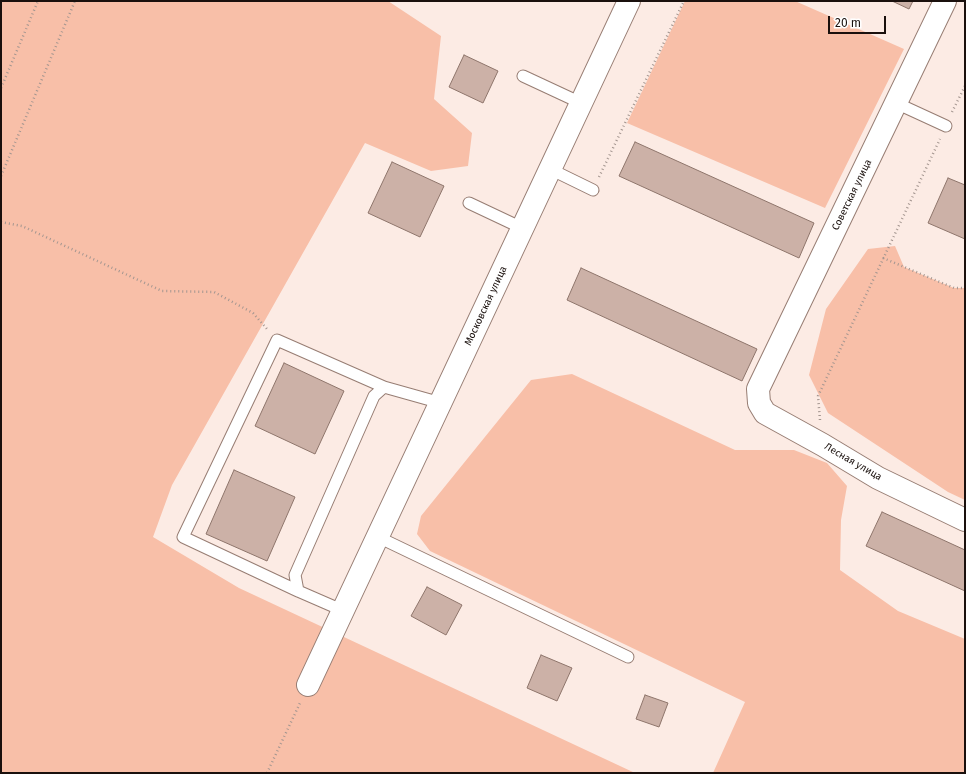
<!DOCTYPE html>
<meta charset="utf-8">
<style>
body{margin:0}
#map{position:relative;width:966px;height:774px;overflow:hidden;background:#fcebe4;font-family:"Fira Sans",sans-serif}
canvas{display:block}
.frame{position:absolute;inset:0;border:2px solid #1a100d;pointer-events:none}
.scale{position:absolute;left:828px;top:16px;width:58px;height:18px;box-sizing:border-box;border:2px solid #1a100d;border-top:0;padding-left:5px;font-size:12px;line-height:14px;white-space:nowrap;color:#1a100d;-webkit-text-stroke:3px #fff;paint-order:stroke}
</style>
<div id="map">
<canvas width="966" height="774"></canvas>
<div class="frame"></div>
<div class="scale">20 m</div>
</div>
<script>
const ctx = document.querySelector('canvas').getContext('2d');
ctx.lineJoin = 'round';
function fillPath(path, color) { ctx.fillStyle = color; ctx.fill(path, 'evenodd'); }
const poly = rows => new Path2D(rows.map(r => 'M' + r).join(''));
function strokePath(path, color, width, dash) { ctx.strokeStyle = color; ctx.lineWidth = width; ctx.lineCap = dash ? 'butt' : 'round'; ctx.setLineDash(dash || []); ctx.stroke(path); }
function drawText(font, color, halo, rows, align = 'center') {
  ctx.font = font + ' "Fira Sans",sans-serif'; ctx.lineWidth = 3; ctx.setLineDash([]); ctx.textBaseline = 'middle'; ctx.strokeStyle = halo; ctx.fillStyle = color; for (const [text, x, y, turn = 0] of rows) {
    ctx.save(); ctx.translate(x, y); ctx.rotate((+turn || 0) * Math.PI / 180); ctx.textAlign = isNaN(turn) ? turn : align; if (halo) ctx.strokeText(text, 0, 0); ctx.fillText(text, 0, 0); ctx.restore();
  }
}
fillPath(poly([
 [1,1,388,1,441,36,434,99,472,133,468,166,431,171,365,143,172,485,153,537,239,588,635,773,1,773],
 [685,1,795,1,904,49,825,208,627,123],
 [895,246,904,267,954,288,965,288,965,500,948,492,828,413,809,375,826,309,868,249],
 [572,374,735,450,794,450,827,463,847,486,841,520,840,570,898,611,965,639,965,773,713,773,745,702,430,551,417,534,421,516,531,380]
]), '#f8bfa8');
const building = poly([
 [892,1,913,1,909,9,892,1],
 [464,55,498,71,483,103,449,87,464,55],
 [635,142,814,223,799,258,619,176,635,142],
 [392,162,444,186,420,237,368,213,392,162],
 [948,178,965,185,965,239,928,223,948,178],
 [581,268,757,349,742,381,567,300,581,268],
 [284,363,344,391,315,454,255,426,284,363],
 [234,470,295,497,267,561,206,534,234,470],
 [882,512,965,550,965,591,866,546,882,512],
 [427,587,462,605,446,635,411,616,427,587],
 [541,655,572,668,557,701,527,688,541,655],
 [645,695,668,703,659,727,636,719,645,695]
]);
fillPath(building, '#ccb1a7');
strokePath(building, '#8e756b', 1);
const service = poly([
 [523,76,581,103],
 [896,103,946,126],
 [550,169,593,190],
 [469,203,522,228],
 [378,537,628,657],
 [298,591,183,537,277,340,384,387],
 [344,611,298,591,295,575,374,396,384,387,441,403]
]);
const minor = poly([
 [945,1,758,389,759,403,765,413,823,445,878,478,965,520],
 [308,685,629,1]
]);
strokePath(service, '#977d73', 13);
strokePath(minor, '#977d73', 24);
strokePath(poly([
 [1,88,38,1],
 [952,112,965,86],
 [1,176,75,1],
 [599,177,684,1],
 [1,222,22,226,162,291,214,292,253,313,267,329],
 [883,258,954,288,965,288],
 [820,420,818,396,940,139],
 [267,773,300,703]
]), '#a49690', 2.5, [1, 3]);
strokePath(service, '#fff', 11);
strokePath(minor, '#fff', 22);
drawText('10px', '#1a100d', '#fff', [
 ["Советская улица",852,195,-64],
 ["Московская улица",486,306,-65],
 ["Лесная улица",853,462,30]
]);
</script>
